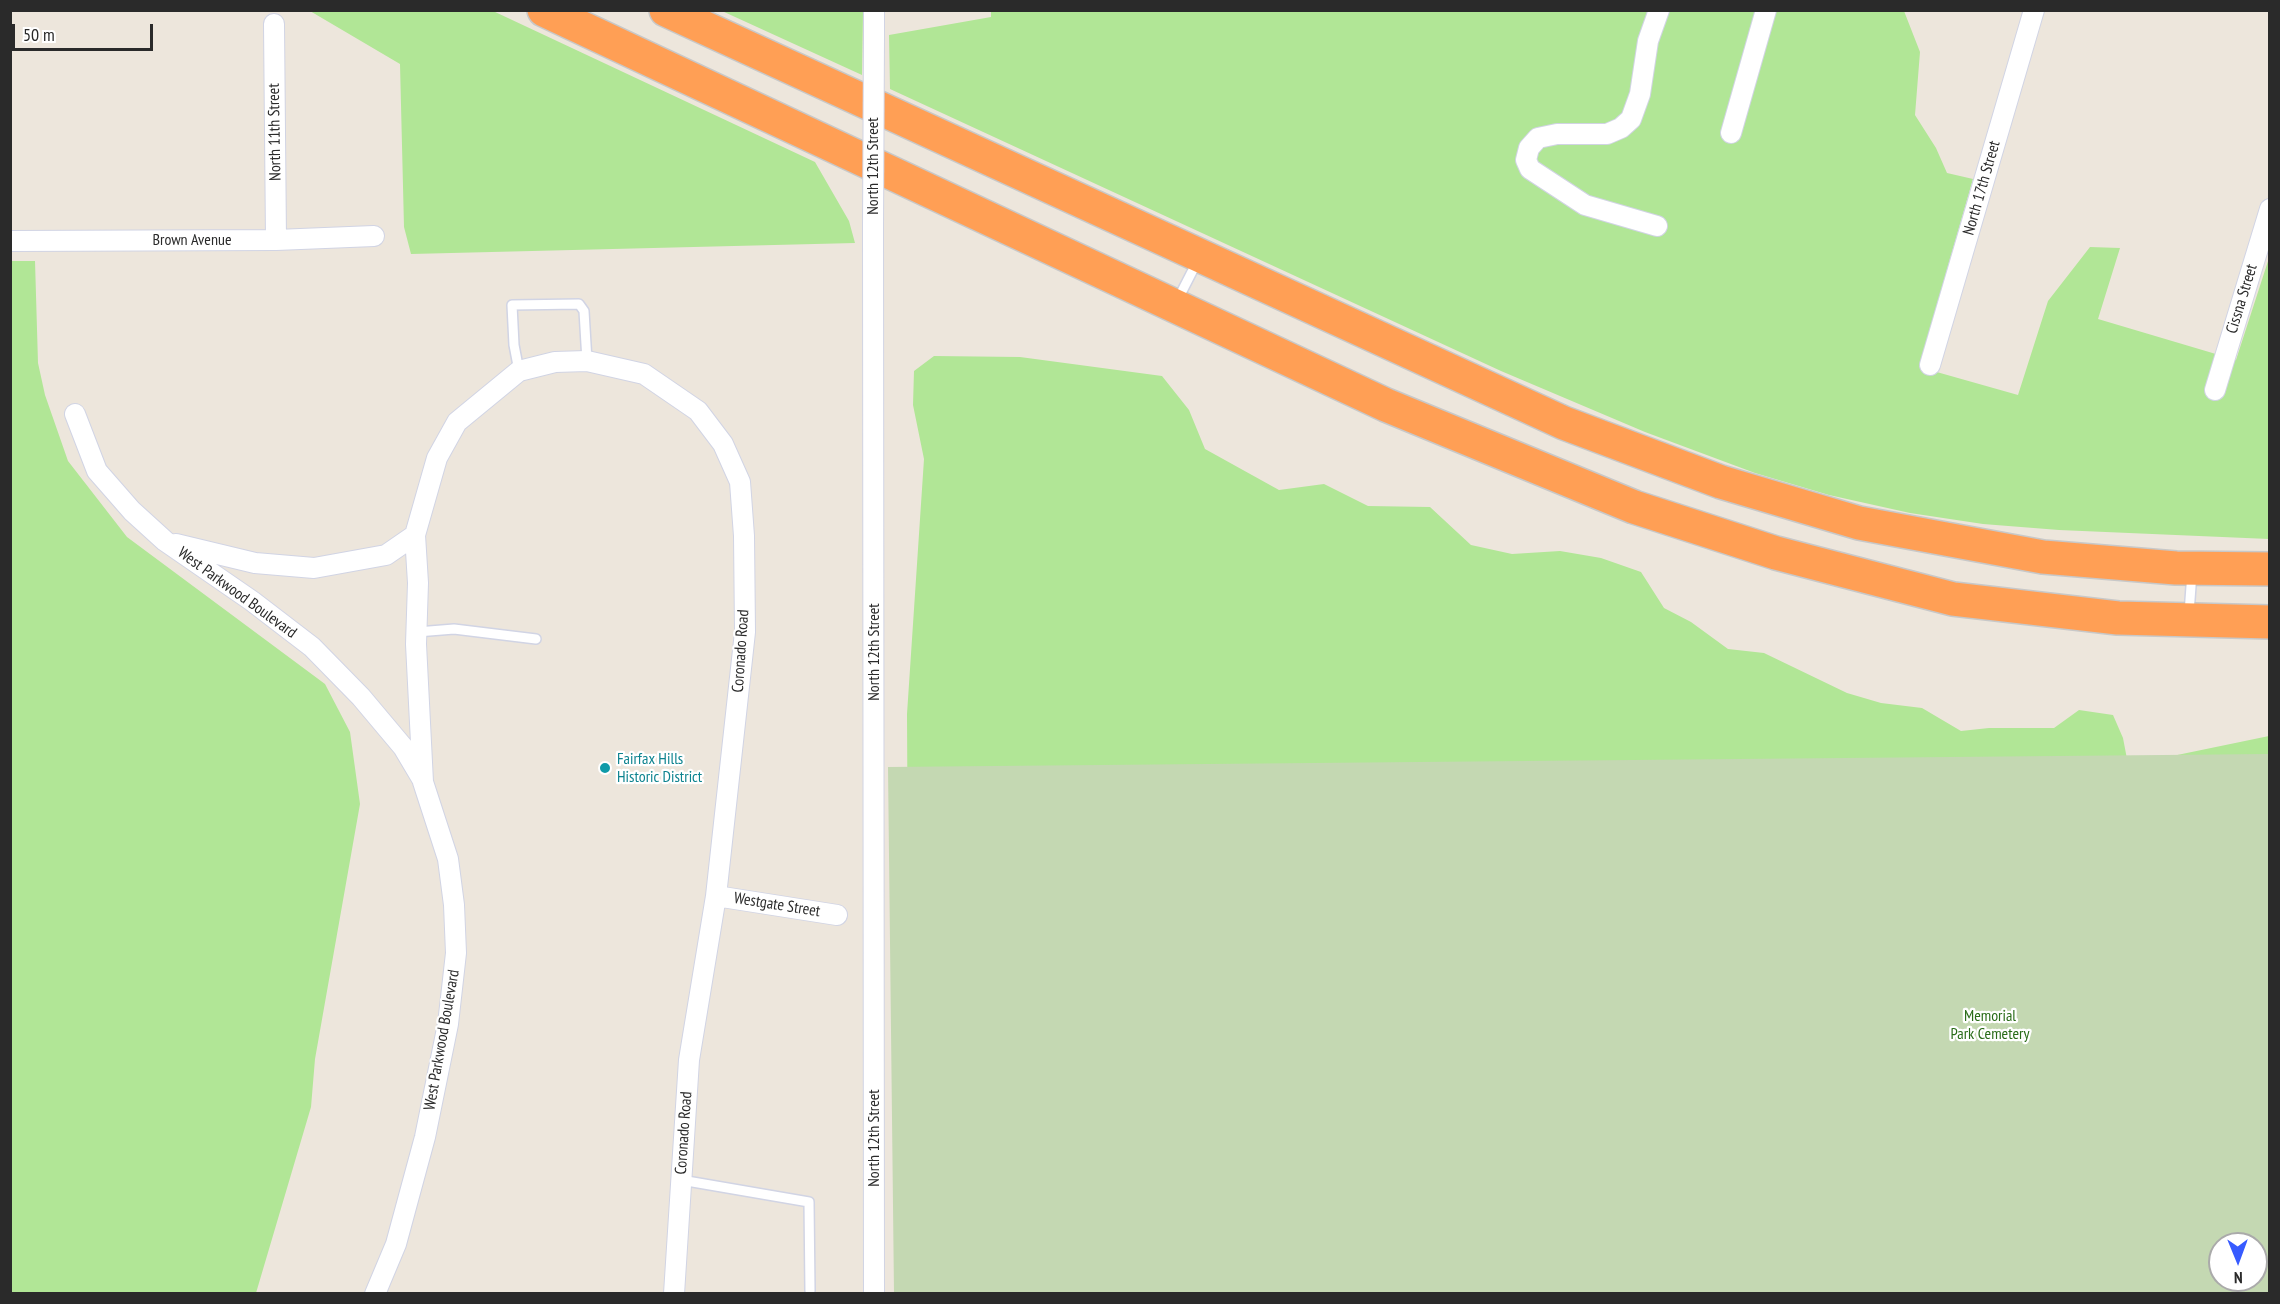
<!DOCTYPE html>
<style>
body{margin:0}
#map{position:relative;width:2280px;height:1304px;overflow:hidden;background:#ede6dc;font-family:"PT Sans Narrow",sans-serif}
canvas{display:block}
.frame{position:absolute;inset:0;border:12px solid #2a2a2a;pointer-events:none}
.north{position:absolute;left:2208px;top:1232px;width:60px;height:60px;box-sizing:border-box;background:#fff;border:2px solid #aaa;border-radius:50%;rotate:179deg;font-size:16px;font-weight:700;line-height:24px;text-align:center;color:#2a2a2a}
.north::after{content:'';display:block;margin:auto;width:21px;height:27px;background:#375bff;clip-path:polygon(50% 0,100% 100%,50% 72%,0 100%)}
.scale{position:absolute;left:12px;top:24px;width:141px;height:27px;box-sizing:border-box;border:3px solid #2a2a2a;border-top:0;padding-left:8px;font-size:18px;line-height:21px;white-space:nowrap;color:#2a2a2a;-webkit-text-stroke:4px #fff;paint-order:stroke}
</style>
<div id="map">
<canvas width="2280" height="1304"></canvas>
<div class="frame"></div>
<div class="north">N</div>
<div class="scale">50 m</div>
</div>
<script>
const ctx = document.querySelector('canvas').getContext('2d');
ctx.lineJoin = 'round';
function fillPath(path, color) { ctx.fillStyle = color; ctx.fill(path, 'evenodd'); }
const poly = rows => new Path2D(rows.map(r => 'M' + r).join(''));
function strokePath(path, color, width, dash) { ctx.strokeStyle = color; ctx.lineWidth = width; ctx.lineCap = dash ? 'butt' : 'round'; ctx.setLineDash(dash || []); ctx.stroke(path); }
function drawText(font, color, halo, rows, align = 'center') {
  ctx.font = font + ' "PT Sans Narrow",sans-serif'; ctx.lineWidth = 4.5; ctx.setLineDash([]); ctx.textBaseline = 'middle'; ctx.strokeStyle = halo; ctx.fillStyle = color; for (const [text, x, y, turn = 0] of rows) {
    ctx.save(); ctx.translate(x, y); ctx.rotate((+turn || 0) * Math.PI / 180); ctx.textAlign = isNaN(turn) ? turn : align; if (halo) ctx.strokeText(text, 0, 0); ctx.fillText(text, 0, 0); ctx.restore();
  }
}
fillPath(poly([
 [991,10,1904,11,1920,52,1915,115,1936,148,1947,173,1973,179,1919,367,2018,395,2048,301,2090,247,2120,248,2098,319,2236,360,2269,258,2269,539,2059,530,1983,524,1910,513,1829,495,1755,473,1645,432,1501,371,890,89,889,35,991,17],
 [310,11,493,11,815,162,849,221,855,243,411,254,404,227,400,64],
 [722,11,863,11,862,75],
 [11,261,35,261,38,363,45,395,68,461,127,537,325,684,350,732,360,804,315,1059,311,1107,256,1293,11,1293],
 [934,356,1020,357,1162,376,1189,410,1205,449,1279,490,1324,484,1368,506,1430,507,1471,545,1512,554,1560,551,1601,558,1641,572,1664,608,1691,622,1728,649,1764,653,1847,693,1881,703,1922,708,1961,731,1989,728,2054,728,2079,710,2113,715,2123,738,2127,759,2153,760,2269,736,2269,1002,910,1294,907,714,924,459,913,405,914,371]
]), '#b1e696');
fillPath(poly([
 [2269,754,2269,1293,894,1293,888,767],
 [2220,1244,2256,1244,2256,1280,2220,1280]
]), '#c4d8b2');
const lane = poly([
 [1177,301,1198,260],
 [519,371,514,345,512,305,579,304,584,311,587,361],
 [2189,613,2192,573],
 [417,632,454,629,536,639],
 [681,1180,809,1202,810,1291]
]);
const street = poly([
 [874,10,874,36],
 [274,24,276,240],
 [1731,133,1766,10],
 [1657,226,1585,205,1530,169,1526,160,1529,148,1538,138,1557,134,1607,134,1621,128,1631,119,1640,94,1648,41,1659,10],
 [873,227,874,1294],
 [10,241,276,240,374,236],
 [1930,365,2034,10],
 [2215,390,2270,209],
 [75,414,97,471,132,511,165,541,252,601,312,647,361,697,403,747,422,779],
 [176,544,255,563,314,568,386,555,415,535],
 [716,896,837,915],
 [375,1294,396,1244,425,1137,448,1024,456,953,454,905,448,859,423,782,416,644,418,583,415,535,437,458,457,422,519,371,555,362,587,361,644,374,698,411,723,444,740,482,744,536,745,632,716,896,689,1060,674,1294]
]);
const highway = poly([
 [544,10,1386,405,1634,507,1776,553,1953,599,2118,618,2270,622],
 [666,10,1564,423,1721,482,1859,523,2043,557,2176,568,2270,569]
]);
strokePath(lane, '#d1d4e4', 12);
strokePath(street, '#d1d4e4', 22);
strokePath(highway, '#c8c8c8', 36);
strokePath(lane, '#fff', 9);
strokePath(street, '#fff', 20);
strokePath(highway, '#ff9f55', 33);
const streetBridge = poly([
 [873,227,874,36]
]);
strokePath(streetBridge, '#d1d4e4', 22, []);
strokePath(streetBridge, '#fff', 20);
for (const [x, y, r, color] of [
 [605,768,6,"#0f9aa8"]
]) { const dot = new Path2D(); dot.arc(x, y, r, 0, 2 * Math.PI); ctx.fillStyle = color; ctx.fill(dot); strokePath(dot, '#fff', 2); }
drawText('16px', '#2a2a2a', '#fff', [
 ["North 11th Street",275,132,-91],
 ["North 12th Street",873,166,-90],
 ["North 17th Street",1982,188,-74],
 ["Brown Avenue",192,240],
 ["Cissna Street",2242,299,-73],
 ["West Parkwood Boulevard",237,593,36],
 ["Coronado Road",741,651,-86],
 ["North 12th Street",874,652,-90],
 ["Westgate Street",777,905,9],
 ["West Parkwood Boulevard",442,1040,-80],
 ["Coronado Road",684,1133,-86],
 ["North 12th Street",874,1138,-90]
]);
drawText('16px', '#0d838f', '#fff', [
 ["Fairfax Hills",617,759],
 ["Historic District",617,777]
], 'left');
drawText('16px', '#286b17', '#fff', [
 ["Memorial",1990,1016],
 ["Park Cemetery",1990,1034]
]);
</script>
